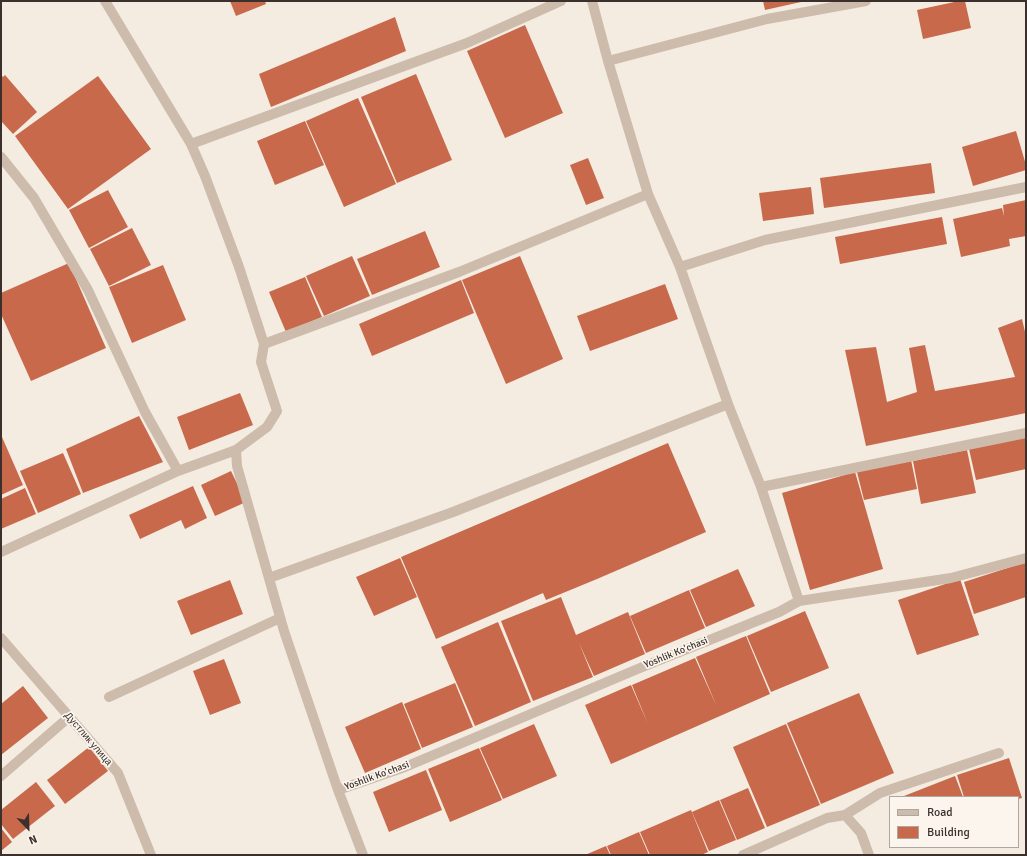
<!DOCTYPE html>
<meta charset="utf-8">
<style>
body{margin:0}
#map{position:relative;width:1027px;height:856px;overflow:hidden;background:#f4ebe1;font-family:Signika,sans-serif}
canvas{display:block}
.frame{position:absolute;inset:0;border:2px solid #3b302b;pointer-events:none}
.legend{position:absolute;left:889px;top:796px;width:130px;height:52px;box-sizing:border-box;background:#fbf5ee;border:1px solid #aea6a0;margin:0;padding:5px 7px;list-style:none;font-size:12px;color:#3b302b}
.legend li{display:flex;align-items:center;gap:8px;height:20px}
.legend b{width:20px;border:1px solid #aea6a0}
.north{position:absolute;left:8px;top:808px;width:40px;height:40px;-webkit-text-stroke:3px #fbf5ee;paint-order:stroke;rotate:157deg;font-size:11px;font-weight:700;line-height:16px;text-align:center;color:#3b302b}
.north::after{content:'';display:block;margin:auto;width:14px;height:18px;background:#3b302b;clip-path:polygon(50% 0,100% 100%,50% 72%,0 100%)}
</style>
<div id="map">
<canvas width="1027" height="856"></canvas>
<div class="frame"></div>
<ul class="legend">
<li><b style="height:5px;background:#cdbbac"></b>Road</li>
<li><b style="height:11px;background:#c8694b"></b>Building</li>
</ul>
<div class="north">N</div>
</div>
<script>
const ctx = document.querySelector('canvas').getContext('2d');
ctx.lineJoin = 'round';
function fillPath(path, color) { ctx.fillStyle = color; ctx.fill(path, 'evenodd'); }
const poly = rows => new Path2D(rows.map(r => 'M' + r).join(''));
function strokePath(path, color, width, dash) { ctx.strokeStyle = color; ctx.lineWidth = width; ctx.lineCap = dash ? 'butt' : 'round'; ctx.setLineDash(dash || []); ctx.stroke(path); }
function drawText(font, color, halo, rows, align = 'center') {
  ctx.font = font + ' Signika,sans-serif'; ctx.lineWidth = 3.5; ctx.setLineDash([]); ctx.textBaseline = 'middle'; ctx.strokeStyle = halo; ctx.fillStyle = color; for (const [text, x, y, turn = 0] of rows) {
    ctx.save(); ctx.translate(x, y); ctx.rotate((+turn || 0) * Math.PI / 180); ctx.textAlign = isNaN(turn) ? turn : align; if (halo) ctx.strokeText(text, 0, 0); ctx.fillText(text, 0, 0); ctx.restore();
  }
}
fillPath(poly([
 [230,1,265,1,266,4,236,16],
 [763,1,801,1,801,2,765,10],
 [959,1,965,1,971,28,923,39,917,10],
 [395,17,406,51,271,107,259,74],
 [525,25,563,113,505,138,467,51],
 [416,74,452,160,397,183,361,97],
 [1,75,3,77,5,75,37,112,13,134,1,121],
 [98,76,151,149,68,209,15,136],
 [358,98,396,184,344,207,306,121],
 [305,121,324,165,275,185,257,141],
 [1016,131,1026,165,1026,170,973,186,962,147],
 [588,158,604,198,586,205,570,165],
 [931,163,935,193,824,208,820,178],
 [811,187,814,214,763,221,759,193],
 [108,190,128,227,89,248,69,210],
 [1026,200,1026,236,1009,239,1010,246,961,257,953,219,1002,208,1004,216,1003,205],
 [942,217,947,244,840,264,835,237],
 [132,228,151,265,109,286,90,249],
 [425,231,440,267,372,295,357,259],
 [352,256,370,296,324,316,306,276],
 [520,256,563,359,506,384,462,280],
 [69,263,106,348,31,381,1,314,1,293],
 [163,265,186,320,132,343,109,287],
 [305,277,322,317,286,332,269,292],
 [461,280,474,313,372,356,359,324],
 [665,284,678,319,590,351,577,316],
 [1022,319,1026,336,1026,413,866,446,845,350,876,347,887,402,917,392,909,348,925,345,935,391,1015,377,998,328],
 [240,393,253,425,189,450,177,417],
 [139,416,163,462,83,493,66,449],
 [1,437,2,437,23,485,1,495],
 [1025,437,1026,469,976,480,969,449],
 [668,443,706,532,597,579,546,600,543,593,436,639,401,557],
 [967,450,976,493,921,504,913,461],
 [63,453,81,494,38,513,20,471],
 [911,460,917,489,864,500,857,472],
 [231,471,246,502,215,516,201,485],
 [855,472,883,569,810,590,782,493],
 [193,486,207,518,185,529,181,520,140,539,129,515],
 [25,488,36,514,1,529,1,499],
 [400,558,417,597,374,616,356,577],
 [1026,562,1026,597,974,614,964,582],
 [738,569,755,606,706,627,690,590],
 [960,579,979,635,917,655,898,600],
 [230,580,243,614,191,635,177,601],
 [689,590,705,628,646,653,630,616],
 [561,597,576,635,628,612,645,654,594,676,579,643,593,677,533,701,501,621],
 [805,611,829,668,771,692,747,636],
 [498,622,531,702,475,726,441,647],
 [746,636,770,694,611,764,585,705,631,685,648,724,632,685,695,658,717,707,696,657],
 [224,659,241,703,210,715,193,671],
 [455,683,473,727,422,748,404,704],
 [23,686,48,718,1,755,1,704],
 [859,693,894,773,821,804,787,723],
 [402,702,421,749,365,773,345,727],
 [534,724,557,776,503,799,480,748],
 [786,724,820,805,767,827,733,747],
 [89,747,108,771,65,804,47,780],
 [479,748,502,800,450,822,428,769],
 [1009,758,1022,798,1018,799,1018,797,964,797,957,775],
 [426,770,442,810,389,832,373,792],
 [955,776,963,797,904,797,904,796],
 [36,782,55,806,13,839,1,824,1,810],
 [748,788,765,828,737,840,720,800],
 [719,800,736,840,709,851,692,812],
 [691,810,708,852,701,855,650,855,640,832],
 [1,828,12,842,1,851],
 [639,832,649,855,611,855,607,846],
 [606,846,610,855,585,855]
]), '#c8694b');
strokePath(poly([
 [105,1,191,144,205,176,239,267,264,344,261,362,277,411,267,427,236,450,237,466,284,631,338,790,363,855],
 [592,1,608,61,767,19,866,1],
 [608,61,648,194,680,267],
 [191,144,467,43,561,1],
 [1,157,34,198,88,290,145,412,178,471,236,450],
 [264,344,459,272,648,194],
 [761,487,728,404,680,267,765,240,1026,187],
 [1,552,178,471],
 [269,578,453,512,728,404],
 [799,601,761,487,1026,433],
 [1,638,118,773,151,855],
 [109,697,280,618],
 [1,776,69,717],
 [338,790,405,767,640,668,779,612,799,601,951,578,1026,558],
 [845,815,880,793,999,753],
 [743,855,827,818,845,815,861,833,869,855]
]), '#cdbbac', 10);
drawText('10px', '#3b302b', '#fbf5ee', [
 ["Yoshlik Ko'chasi",676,653,-22],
 ["Дустлик улица",88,739,49],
 ["Yoshlik Ko'chasi",377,776,-20]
]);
</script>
